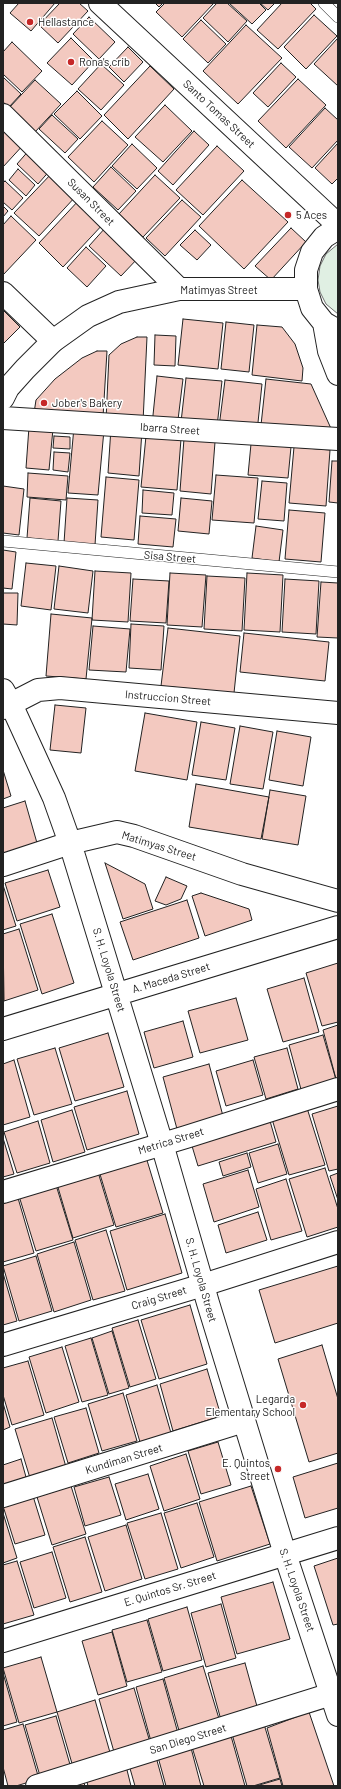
<!DOCTYPE html>
<style>
body{margin:0}
#map{position:relative;width:341px;height:1789px;overflow:hidden;background:#fff;font-family:Barlow,sans-serif}
canvas{display:block}
.frame{position:absolute;inset:0;border:4px solid #222;pointer-events:none}
</style>
<div id="map">
<canvas width="341" height="1789"></canvas>
<div class="frame"></div>
</div>
<script>
const ctx = document.querySelector('canvas').getContext('2d');
ctx.lineJoin = 'round';
function fillPath(path, color) { ctx.fillStyle = color; ctx.fill(path, 'evenodd'); }
const poly = rows => new Path2D(rows.map(r => 'M' + r).join(''));
function strokePath(path, color, width, dash) { ctx.strokeStyle = color; ctx.lineWidth = width; ctx.lineCap = dash ? 'butt' : 'round'; ctx.setLineDash(dash || []); ctx.stroke(path); }
function drawText(font, color, halo, rows, align = 'center') {
  ctx.font = font + ' Barlow,sans-serif'; ctx.lineWidth = 3; ctx.setLineDash([]); ctx.textBaseline = 'middle'; ctx.strokeStyle = halo; ctx.fillStyle = color; for (const [text, x, y, turn = 0] of rows) {
    ctx.save(); ctx.translate(x, y); ctx.rotate((+turn || 0) * Math.PI / 180); ctx.textAlign = isNaN(turn) ? turn : align; if (halo) ctx.strokeText(text, 0, 0); ctx.fillText(text, 0, 0); ctx.restore();
  }
}
const green = poly([
 [338,244,338,314,326,304,320,292,318,280,320,266,326,254,338,244]
]);
fillPath(green, '#e0efe3');
strokePath(green, '#6f6f6f', 1);
const building = poly([
 [19,3,55,3,31,31,10,13,19,3],
 [60,3,79,3,88,11,58,43,39,25,60,3],
 [155,3,163,3,159,7,155,3],
 [165,3,214,3,182,37,156,12,165,3],
 [217,3,227,3,247,21,228,42,203,18,217,3],
 [229,3,259,3,266,10,252,24,229,3],
 [260,3,275,3,268,10,260,3],
 [282,3,310,3,316,9,278,49,257,30,282,3],
 [314,15,337,36,306,69,284,47,314,15],
 [89,17,115,42,99,59,73,34,89,17],
 [201,20,226,44,208,63,183,39,201,20],
 [246,25,282,58,238,104,203,71,246,25],
 [71,38,94,61,72,85,47,63,71,38],
 [338,38,338,86,314,64,338,38],
 [12,42,42,71,22,92,3,74,3,52,12,42],
 [128,47,143,62,124,82,109,67,128,47],
 [281,63,296,77,268,107,253,93,281,63],
 [101,64,124,85,101,110,78,89,101,64],
 [150,66,174,89,128,139,104,115,150,66],
 [3,77,21,94,9,107,3,102,3,77],
 [298,79,326,105,286,148,258,121,298,79],
 [35,80,61,104,35,132,9,108,35,80],
 [77,91,102,116,80,139,54,114,77,91],
 [165,105,192,131,163,162,135,137,165,105],
 [325,108,338,120,338,140,312,168,289,147,325,108],
 [52,115,78,139,65,153,39,129,52,115],
 [102,121,128,145,94,182,68,157,102,121],
 [3,122,25,143,3,167,3,122],
 [194,131,209,145,173,185,158,171,194,131],
 [338,143,338,178,332,184,315,168,338,143],
 [132,144,157,168,137,189,112,166,132,144],
 [217,146,244,171,203,215,176,190,217,146],
 [31,148,52,168,38,184,17,164,31,148],
 [111,167,136,191,118,210,93,187,111,167],
 [18,169,35,185,26,196,9,180,18,169],
 [53,172,77,195,39,236,14,213,53,172],
 [155,175,180,198,143,237,119,214,155,175],
 [242,180,288,222,244,269,199,226,242,180],
 [5,181,23,198,12,210,3,202,3,183,5,181],
 [80,199,105,222,63,267,39,243,80,199],
 [182,200,201,217,165,256,146,238,182,200],
 [3,206,8,211,3,217,3,206],
 [11,216,36,240,3,275,3,225,11,216],
 [106,227,139,257,121,276,89,246,106,227],
 [291,228,306,242,271,280,255,266,291,228],
 [195,230,211,245,197,260,180,245,195,230],
 [86,247,106,266,87,287,67,268,86,247],
 [3,310,20,327,3,344,3,310],
 [183,319,223,323,218,369,178,365,183,319],
 [226,322,254,325,249,372,221,369,226,322],
 [257,325,282,327,295,344,303,368,302,381,252,375,257,325],
 [155,335,176,336,175,366,154,365,155,335],
 [137,337,147,337,143,422,106,420,109,355,121,344,137,337],
 [97,351,107,351,103,417,34,413,36,400,55,379,82,358,97,351],
 [157,376,183,379,177,428,152,425,157,376],
 [186,378,222,381,217,427,181,422,186,378],
 [266,379,311,384,333,433,261,425,266,379],
 [225,380,262,384,257,432,219,427,225,380],
 [29,427,53,429,49,470,26,468,29,427],
 [74,427,104,430,98,495,68,493,74,427],
 [111,428,142,430,139,476,108,473,111,428],
 [54,436,70,437,70,449,53,448,54,436],
 [146,436,181,439,177,490,141,487,146,436],
 [184,439,215,442,211,494,180,491,184,439],
 [251,444,291,447,288,478,248,475,251,444],
 [294,447,330,450,326,506,289,503,294,447],
 [54,452,70,453,68,472,53,470,54,452],
 [332,461,338,461,338,503,329,502,332,461],
 [28,473,68,476,66,500,27,497,28,473],
 [216,475,258,478,254,523,212,520,216,475],
 [106,477,139,480,134,540,101,537,106,477],
 [262,481,287,483,284,521,258,519,262,481],
 [3,486,24,489,19,535,3,533,3,486],
 [143,490,174,493,172,515,142,513,143,490],
 [30,498,61,501,58,541,27,538,30,498],
 [67,498,98,500,95,545,64,543,67,498],
 [181,498,212,501,209,534,178,531,181,498],
 [289,510,325,513,321,562,285,559,289,510],
 [140,516,176,519,173,547,138,544,140,516],
 [256,526,283,530,279,562,252,558,256,526],
 [3,550,16,552,12,589,3,588,3,550],
 [26,563,56,566,51,610,21,606,26,563],
 [59,566,93,571,88,613,54,609,59,566],
 [95,571,131,573,128,622,92,620,95,571],
 [170,573,206,575,202,627,167,625,170,573],
 [247,573,283,575,280,632,244,630,247,573],
 [207,576,245,578,242,631,204,629,207,576],
 [133,579,169,581,166,623,130,621,133,579],
 [285,579,319,581,316,634,282,632,285,579],
 [321,582,338,583,338,638,317,637,321,582],
 [3,593,18,593,17,625,3,624,3,593],
 [51,614,92,618,86,679,46,676,51,614],
 [131,624,164,626,161,670,129,668,131,624],
 [93,626,130,629,126,672,89,670,93,626],
 [168,628,240,636,234,693,161,686,168,628],
 [244,633,329,642,325,681,240,672,244,633],
 [55,705,86,708,81,753,50,750,55,705],
 [145,713,197,722,187,780,135,771,145,713],
 [201,722,235,728,226,780,192,775,201,722],
 [240,726,273,732,263,789,230,784,240,726],
 [277,731,311,737,303,786,269,780,277,731],
 [3,770,11,796,3,799,3,770],
 [196,784,269,797,261,839,189,827,196,784],
 [270,790,306,796,298,845,262,839,270,790],
 [25,801,39,850,3,861,3,808,25,801],
 [105,863,145,884,153,909,123,919,105,863],
 [48,870,60,907,17,921,5,883,48,870],
 [166,877,187,886,181,899,166,905,155,901,166,877],
 [3,885,16,926,3,930,3,885],
 [201,893,249,909,252,920,205,936,192,896,201,893],
 [187,900,199,938,133,960,120,922,187,900],
 [52,914,74,983,42,994,20,924,52,914],
 [19,929,38,990,4,1001,3,934,19,929],
 [338,963,338,1022,322,1026,306,973,338,963],
 [304,978,319,1032,283,1042,267,989,304,978],
 [236,998,248,1040,200,1053,188,1011,236,998],
 [183,1021,193,1057,154,1068,144,1032,183,1021],
 [338,1025,338,1078,336,1079,323,1030,338,1025],
 [108,1033,124,1087,75,1101,59,1048,108,1033],
 [323,1035,337,1083,302,1093,289,1045,323,1035],
 [55,1048,72,1104,34,1115,17,1059,55,1048],
 [287,1048,298,1089,266,1099,254,1057,287,1048],
 [14,1060,30,1117,3,1125,3,1064,14,1060],
 [253,1060,263,1095,226,1106,216,1071,253,1060],
 [209,1064,223,1116,177,1129,163,1077,209,1064],
 [127,1091,139,1134,87,1150,74,1107,127,1091],
 [338,1106,338,1169,329,1171,312,1114,338,1106],
 [307,1108,325,1165,289,1175,272,1119,307,1108],
 [72,1110,85,1152,53,1162,41,1120,72,1110],
 [38,1121,50,1163,17,1173,4,1132,38,1121],
 [270,1121,276,1142,198,1166,192,1146,270,1121],
 [3,1138,14,1174,3,1177,3,1138],
 [278,1144,287,1174,258,1183,249,1153,278,1144],
 [247,1153,251,1167,223,1176,219,1162,247,1153],
 [146,1157,163,1213,116,1227,99,1171,146,1157],
 [325,1168,338,1209,338,1227,307,1237,289,1179,325,1168],
 [248,1170,259,1207,214,1222,203,1184,248,1170],
 [98,1172,114,1225,73,1238,57,1184,98,1172],
 [338,1173,338,1200,330,1176,338,1173],
 [286,1179,302,1231,271,1240,256,1189,286,1179],
 [56,1185,73,1240,36,1251,19,1196,56,1185],
 [18,1198,34,1253,3,1262,3,1203,18,1198],
 [258,1212,267,1240,226,1253,218,1225,258,1212],
 [165,1214,182,1273,127,1290,110,1231,165,1214],
 [106,1230,125,1291,93,1300,75,1240,106,1230],
 [74,1242,91,1300,54,1312,37,1254,74,1242],
 [36,1256,52,1311,19,1321,3,1266,36,1256],
 [338,1266,338,1323,275,1343,259,1290,338,1266],
 [3,1273,17,1321,3,1325,3,1273],
 [190,1305,207,1364,159,1379,141,1320,190,1305],
 [138,1320,156,1379,130,1387,112,1328,138,1320],
 [112,1331,129,1388,109,1394,92,1338,112,1331],
 [91,1338,108,1395,82,1402,65,1346,91,1338],
 [322,1345,338,1399,338,1453,309,1462,278,1359,322,1345],
 [62,1347,79,1402,46,1413,29,1357,62,1347],
 [28,1361,44,1415,12,1425,3,1395,3,1368,28,1361],
 [207,1369,221,1416,173,1431,160,1384,207,1369],
 [157,1385,171,1433,140,1442,126,1395,157,1385],
 [123,1393,137,1441,102,1451,88,1404,123,1393],
 [3,1403,10,1427,3,1430,3,1403],
 [86,1408,99,1453,68,1463,54,1417,86,1408],
 [52,1418,66,1467,30,1478,15,1429,52,1418],
 [218,1442,231,1485,201,1494,188,1451,218,1442],
 [186,1454,200,1499,164,1511,150,1466,186,1454],
 [21,1459,26,1477,3,1485,3,1465,21,1459],
 [338,1463,338,1508,305,1518,293,1477,338,1463],
 [148,1474,159,1509,126,1520,115,1484,148,1474],
 [109,1477,121,1515,85,1526,74,1487,109,1477],
 [71,1486,86,1534,52,1545,37,1497,71,1486],
 [251,1486,270,1544,217,1561,199,1502,251,1486],
 [33,1496,45,1535,15,1544,3,1506,33,1496],
 [197,1503,214,1557,181,1568,164,1513,197,1503],
 [3,1513,17,1558,3,1563,3,1513],
 [161,1513,178,1569,145,1579,127,1523,161,1513],
 [126,1525,142,1579,105,1591,88,1537,126,1525],
 [85,1537,102,1592,70,1602,53,1547,85,1537],
 [52,1552,66,1598,34,1608,20,1562,52,1552],
 [338,1558,338,1624,333,1625,314,1566,338,1558],
 [17,1561,34,1615,3,1624,3,1565,17,1561],
 [273,1582,290,1639,237,1654,221,1597,273,1582],
 [221,1604,236,1658,206,1667,191,1613,221,1604],
 [187,1607,202,1660,163,1671,148,1619,187,1607],
 [147,1620,162,1672,127,1682,112,1630,147,1620],
 [112,1632,127,1686,98,1695,82,1641,112,1632],
 [41,1657,57,1712,19,1723,3,1668,41,1657],
 [245,1663,258,1710,221,1720,208,1673,245,1663],
 [203,1666,220,1722,180,1734,164,1678,203,1666],
 [3,1673,17,1722,3,1726,3,1673],
 [163,1679,179,1737,152,1745,136,1687,163,1679],
 [134,1688,152,1749,116,1759,99,1699,134,1688],
 [95,1700,111,1756,73,1767,57,1712,95,1700],
 [309,1712,334,1786,283,1786,267,1728,309,1712],
 [56,1716,71,1768,40,1776,25,1725,56,1716],
 [23,1724,39,1779,16,1786,8,1786,3,1767,3,1730,23,1724],
 [264,1724,280,1778,253,1786,247,1786,232,1734,264,1724],
 [231,1736,245,1786,204,1786,192,1747,231,1736],
 [191,1748,201,1786,166,1786,158,1757,191,1748],
 [156,1757,164,1786,135,1786,129,1765,156,1757],
 [126,1766,131,1786,88,1786,86,1778,126,1766],
 [280,1779,282,1786,256,1786,280,1779],
 [83,1780,85,1786,61,1786,83,1780]
]);
fillPath(building, '#f3c9c0');
strokePath(building, '#222', 1);
const lane = poly([
 [324,3,338,17],
 [3,541,338,572]
]);
const street = poly([
 [3,115,179,289],
 [3,293,53,341],
 [3,418,338,439],
 [3,708,38,690,60,688,338,713],
 [3,865,70,843],
 [3,1192,186,1137,338,1089],
 [3,1345,203,1285,338,1242],
 [3,1496,244,1421],
 [3,1641,338,1538],
 [37,1786,338,1692]
]);
const secondary = poly([
 [100,3,338,225],
 [338,228,324,237,312,252,306,270,306,289,312,308,324,323,338,331],
 [324,323,329,351,338,374],
 [3,398,8,388,25,369,53,341,88,316,119,302,179,289,306,289],
 [3,690,11,704,54,798,70,843,162,1144,208,1303,285,1554,338,1715],
 [70,843,117,832,134,836,242,874,338,901],
 [3,1029,338,927]
]);
strokePath(lane, '#222', 12);
strokePath(street, '#222', 24);
strokePath(secondary, '#222', 24);
strokePath(lane, '#fff', 11);
strokePath(street, '#fff', 22);
strokePath(secondary, '#fff', 22);
for (const [x, y, r, color] of [
 [30,22,4,"#c62828"],
 [71,62,4,"#c62828"],
 [288,215,4,"#c62828"],
 [44,403,4,"#c62828"],
 [303,1405,4,"#c62828"],
 [278,1469,4,"#c62828"]
]) { const dot = new Path2D(); dot.arc(x, y, r, 0, 2 * Math.PI); ctx.fillStyle = color; ctx.fill(dot); strokePath(dot, '#fff', 1.5); }
drawText('11px', '#222', '#fff', [
 ["Hellastance",38,22],
 ["Rona's crib",79,62],
 ["5 Aces",296,215],
 ["Jober's Bakery",52,403],
 ["Legarda",295,1399,"right"],
 ["Elementary School",295,1412,"right"],
 ["E. Quintos",270,1463,"right"],
 ["Street",270,1476,"right"]
], 'left');
drawText('11px', '#222', '#fff', [
 ["Santo Tomas Street",219,114,43],
 ["Susan Street",91,202,45],
 ["Matimyas Street",219,290],
 ["Ibarra Street",170,429,4],
 ["Sisa Street",170,557,5],
 ["Instruccion Street",168,698,5],
 ["Matimyas Street",159,846,17],
 ["S. H. Loyola Street",109,970,73],
 ["A. Maceda Street",171,978,-17],
 ["Metrica Street",171,1141,-17],
 ["S. H. Loyola Street",201,1280,74],
 ["Craig Street",159,1298,-17],
 ["Kundiman Street",124,1459,-17],
 ["E. Quintos Sr. Street",170,1589,-17],
 ["S. H. Loyola Street",297,1590,71],
 ["San Diego Street",188,1739,-17]
]);
</script>
